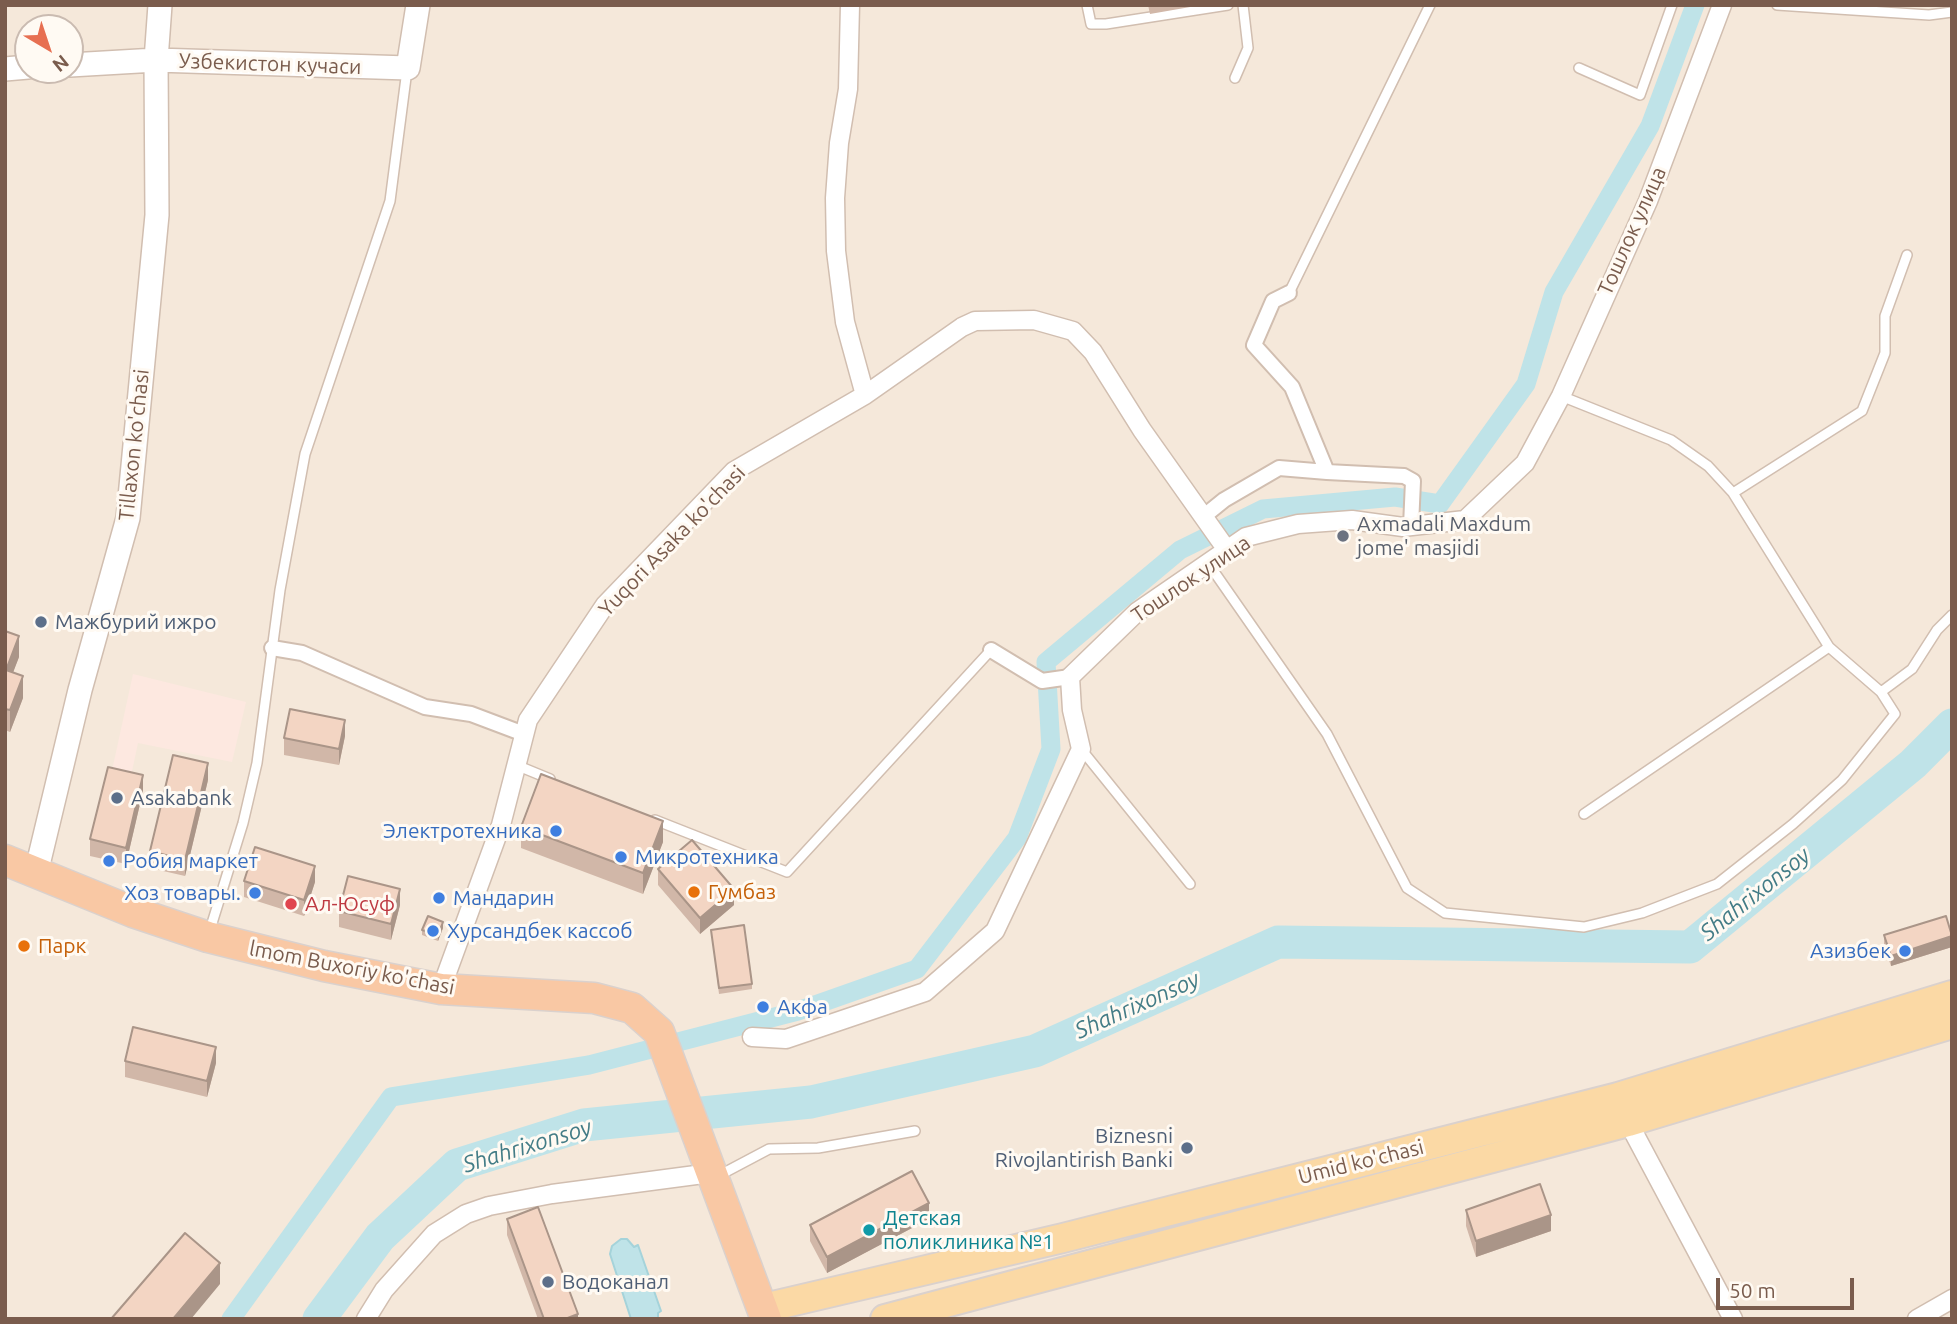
<!DOCTYPE html>
<meta charset="utf-8">
<style>
body{margin:0}
#map{position:relative;width:1957px;height:1324px;overflow:hidden;background:#fdf6ec;font-family:Ubuntu,sans-serif}
canvas{display:block}
.frame{position:absolute;inset:0;border:7px solid #7a5c4d;pointer-events:none}
.north{position:absolute;left:14px;top:14px;width:70px;height:70px;box-sizing:border-box;background:#fffaf3;border:2px solid #cabbb1;border-radius:50%;rotate:141deg;font-size:19px;font-weight:700;line-height:28px;text-align:center;color:#7a5c4d}
.north::after{content:'';display:block;margin:auto;width:24px;height:32px;background:#e76f51;clip-path:polygon(50% 0,100% 100%,50% 72%,0 100%)}
.scale{position:absolute;left:1716px;top:1278px;width:138px;height:32px;box-sizing:border-box;border:4px solid #7a5c4d;border-top:0;padding-left:9px;font-size:21px;line-height:24px;white-space:nowrap;color:#7a5c4d;-webkit-text-stroke:5px #fffaf3;paint-order:stroke}
</style>
<div id="map">
<canvas width="1957" height="1324"></canvas>
<div class="frame"></div>
<div class="north">N</div>
<div class="scale">50 m</div>
</div>
<script>
const ctx = document.querySelector('canvas').getContext('2d');
ctx.lineJoin = 'round';
function fillPath(path, color) { ctx.fillStyle = color; ctx.fill(path, 'evenodd'); }
const poly = rows => new Path2D(rows.map(r => 'M' + r).join(''));
function strokePath(path, color, width, dash) { ctx.strokeStyle = color; ctx.lineWidth = width; ctx.lineCap = dash ? 'butt' : 'round'; ctx.setLineDash(dash || []); ctx.stroke(path); }
function drawText(font, color, halo, rows, align = 'center') {
  ctx.font = font + ' Ubuntu,sans-serif'; ctx.lineWidth = 6; ctx.setLineDash([]); ctx.textBaseline = 'middle'; ctx.strokeStyle = halo; ctx.fillStyle = color; for (const [text, x, y, turn = 0] of rows) {
    ctx.save(); ctx.translate(x, y); ctx.rotate((+turn || 0) * Math.PI / 180); ctx.textAlign = isNaN(turn) ? turn : align; if (halo) ctx.strokeText(text, 0, 0); ctx.fillText(text, 0, 0); ctx.restore();
  }
}
fillPath(poly([
 [5,5,1952,5,1952,1319,5,1319],
 [28,28,70,28,70,70,28,70]
]), '#f5e8da');
fillPath(poly([
 [133,674,246,702,232,762,138,743,131,776,111,775]
]), '#fde8e0');
const water = poly([
 [621,1239,627,1239,634,1247,638,1245,661,1311,658,1313,658,1319,631,1319,610,1254,612,1246,621,1239]
]);
fillPath(water, '#bfe3e8');
strokePath(water, '#a5d3da', 2);
strokePath(poly([
 [231,1319,391,1097,589,1065,798,1011,917,969,1017,838,1051,749,1046,662,1180,550,1263,509,1395,497,1440,504,1526,384,1554,292,1650,126,1695,5]
]), '#bfe3e8', 19);
strokePath(poly([
 [319,1319,380,1237,457,1165,584,1125,811,1102,1035,1051,1278,942,1690,947,1913,764,1952,725]
]), '#bfe3e8', 33);
const service = poly([
 [1087,5,1091,24,1106,24,1228,5],
 [1777,5,1929,15,1952,12],
 [1579,68,1640,95,1672,5],
 [1235,78,1248,48,1243,5],
 [1289,293,1430,5],
 [1561,396,1671,440,1708,466,1733,493,1829,647,1881,692,1912,669,1937,630,1952,615],
 [1733,493,1862,411,1885,353,1885,316,1907,255],
 [1208,563,1327,734,1407,888,1445,913,1584,927,1642,913,1717,884,1793,824,1842,780,1895,714,1881,692],
 [1081,749,1190,884],
 [516,765,550,779],
 [1584,814,1829,647],
 [655,820,787,872,991,650],
 [209,933,243,823,257,763,280,590,305,454,390,201,407,70],
 [718,1176,769,1149,818,1148,915,1131]
]);
const pedestrian = poly([
 [1327,472,1404,476,1413,481,1411,526],
 [1203,517,1224,500,1279,468,1327,472,1292,387,1254,345,1273,301,1289,293],
 [272,648,302,653,425,707,471,714,524,734],
 [991,650,1042,681,1070,677]
]);
const minor = poly([
 [865,395,962,327,975,321,1034,320,1073,331,1093,352,1142,430,1227,550],
 [441,989,501,825,528,720,605,605,734,471,865,395,845,322,836,251,835,198,839,143,848,89,850,5],
 [752,1037,786,1039,925,992,995,931,1081,749,1072,710,1070,677,1137,612,1246,537,1298,524,1352,520,1403,527,1465,520,1525,463,1561,396,1648,201,1722,5],
 [1628,1122,1733,1319],
 [366,1319,384,1290,434,1234,466,1214,489,1206,552,1194,711,1173],
 [1917,1319,1952,1299]
]);
const tertiary = poly([
 [70,65,156,60,408,68,418,5],
 [5,69,28,67],
 [36,873,80,690,128,518,157,215,156,60,160,5]
]);
const primary = poly([
 [764,1308,1063,1238,1618,1097,1952,995],
 [885,1319,1628,1122,1952,1024]
]);
const trunk = poly([
 [5,860,133,912,208,937,324,966,441,989,594,998,632,1008,659,1032,766,1319]
]);
strokePath(service, '#d1beb0', 12);
strokePath(pedestrian, '#d1beb0', 18);
strokePath(minor, '#d1beb0', 21);
strokePath(tertiary, '#d1beb0', 26);
strokePath(primary, '#dad1cd', 32);
strokePath(trunk, '#dad1cd', 33);
strokePath(service, '#fff', 9);
strokePath(pedestrian, '#fff', 14);
strokePath(minor, '#fff', 18);
strokePath(tertiary, '#fff', 23);
strokePath(primary, '#fbd9a5', 28);
strokePath(trunk, '#f9c8a4', 30);
fillPath(poly([
 [1148,5,1196,5,1196,6,1150,14],
 [5,631,19,657,13,672,23,698,10,732,5,730],
 [345,736,339,765,284,755,284,738],
 [208,780,185,876,150,868,150,851],
 [143,791,126,864,90,856,90,839],
 [521,827,663,842,643,894,521,848],
 [658,869,734,905,700,934,658,885],
 [244,881,315,882,304,916,244,897],
 [400,905,391,940,339,927,339,911],
 [443,928,438,941,422,935,422,930],
 [711,930,752,984,752,989,719,994],
 [1952,934,1952,947,1891,966,1884,946,1884,935],
 [125,1061,216,1063,207,1097,125,1077],
 [1466,1210,1551,1231,1476,1257,1466,1226],
 [507,1219,578,1319,538,1319,507,1235],
 [929,1219,827,1273,810,1241,810,1225]
]), '#d1b7a8');
fillPath(poly([
 [19,636,19,657,6,691,6,670],
 [23,676,23,698,10,732,10,710],
 [345,720,345,736,339,765,339,749],
 [208,763,208,780,185,876,185,860],
 [143,775,143,791,126,864,126,848],
 [663,821,663,842,643,894,643,873],
 [315,866,315,882,304,916,304,900],
 [400,889,400,905,391,940,391,924],
 [734,889,734,905,700,934,700,918],
 [443,922,443,928,438,941,438,935],
 [1952,936,1952,947,1891,966,1891,956],
 [216,1047,216,1063,207,1097,207,1081],
 [929,1203,929,1219,827,1273,827,1257],
 [1551,1215,1551,1231,1476,1257,1476,1241],
 [220,1263,220,1284,191,1319,173,1319],
 [578,1314,578,1319,565,1319]
]), '#aa9588');
const building = poly([
 [5,631,19,636,6,670,23,676,10,710,5,709,5,631],
 [290,709,345,720,339,749,284,738,290,709],
 [173,755,208,763,185,860,150,851,173,755],
 [108,767,143,775,126,848,90,839,108,767],
 [541,774,663,821,643,873,521,827,541,774],
 [692,840,734,889,700,918,658,869,692,840],
 [255,847,315,866,304,900,244,881,255,847],
 [348,876,400,889,391,924,339,911,348,876],
 [428,916,443,922,438,935,422,930,428,916],
 [1946,916,1952,936,1891,956,1884,935,1946,916],
 [744,925,752,984,719,988,711,930,744,925],
 [133,1027,216,1047,207,1081,125,1061,133,1027],
 [912,1171,929,1203,827,1257,810,1225,912,1171],
 [1540,1184,1551,1215,1476,1241,1466,1210,1540,1184],
 [538,1207,578,1314,565,1319,544,1319,507,1219,538,1207],
 [185,1233,220,1263,173,1319,111,1319,185,1233]
]);
fillPath(building, '#f3d5c3');
strokePath(building, '#aa9588', 2);
for (const [x, y, r, color] of [
 [1343,536,7,"#6b7280"],
 [41,622,7,"#5c6f8a"],
 [117,798,7,"#5c6f8a"],
 [556,831,7,"#3f7fe0"],
 [621,857,7,"#3f7fe0"],
 [109,861,7,"#3f7fe0"],
 [694,892,7,"#e8710a"],
 [255,893,7,"#3f7fe0"],
 [439,898,7,"#3f7fe0"],
 [291,904,7,"#e0444e"],
 [433,931,7,"#3f7fe0"],
 [24,946,7,"#e8710a"],
 [1905,951,7,"#3f7fe0"],
 [763,1007,7,"#3f7fe0"],
 [1187,1148,7,"#5c6f8a"],
 [869,1230,7,"#0f9aa8"],
 [548,1282,7,"#5c6f8a"]
]) { const dot = new Path2D(); dot.arc(x, y, r, 0, 2 * Math.PI); ctx.fillStyle = color; ctx.fill(dot); strokePath(dot, '#fffaf3', 2.5); }
drawText('21px', '#7a5c4d', '#fffaf3', [
 ["Узбекистон кучаси",270,64,2],
 ["Тошлок улица",1632,231,-66],
 ["Tillaxon ko'chasi",134,445,-84],
 ["Yuqori Asaka ko'chasi",672,541,-46],
 ["Тошлок улица",1191,579,-34],
 ["lmom Buxoriy ko'chasi",352,968,11],
 ["Umid ko'chasi",1361,1162,-14]
]);
drawText('21px', '#5b616d', '#fffaf3', [
 ["Axmadali Maxdum",1357,524],
 ["jome' masjidi",1357,548]
], 'left');
drawText('21px', '#4e5e75', '#fffaf3', [
 ["Мажбурий ижро",55,622],
 ["Asakabank",131,798],
 ["Biznesni",1173,1136,"right"],
 ["Rivojlantirish Banki",1173,1160,"right"],
 ["Водоканал",562,1282]
], 'left');
drawText('21px', '#366cbe', '#fffaf3', [
 ["Электротехника",542,831,"right"],
 ["Микротехника",635,857],
 ["Робия маркет",123,861],
 ["Хоз товары.",241,893,"right"],
 ["Мандарин",453,898],
 ["Хурсандбек кассоб",447,931],
 ["Азизбек",1891,951,"right"],
 ["Акфа",777,1007]
], 'left');
drawText('21px', '#c56008', '#fffaf3', [
 ["Гумбаз",708,892],
 ["Парк",38,946]
], 'left');
drawText('21px', '#be3a42', '#fffaf3', [
 ["Ал-Юсуф",305,904]
], 'left');
drawText('21px', '#0d838f', '#fffaf3', [
 ["Детская",883,1218],
 ["поликлиника №1",883,1242]
], 'left');
drawText('italic 23px', '#437c86', '#fffaf3', [
 ["Shahrixonsoy",1755,894,-39],
 ["Shahrixonsoy",1137,1005,-24],
 ["Shahrixonsoy",527,1146,-17]
]);
</script>
